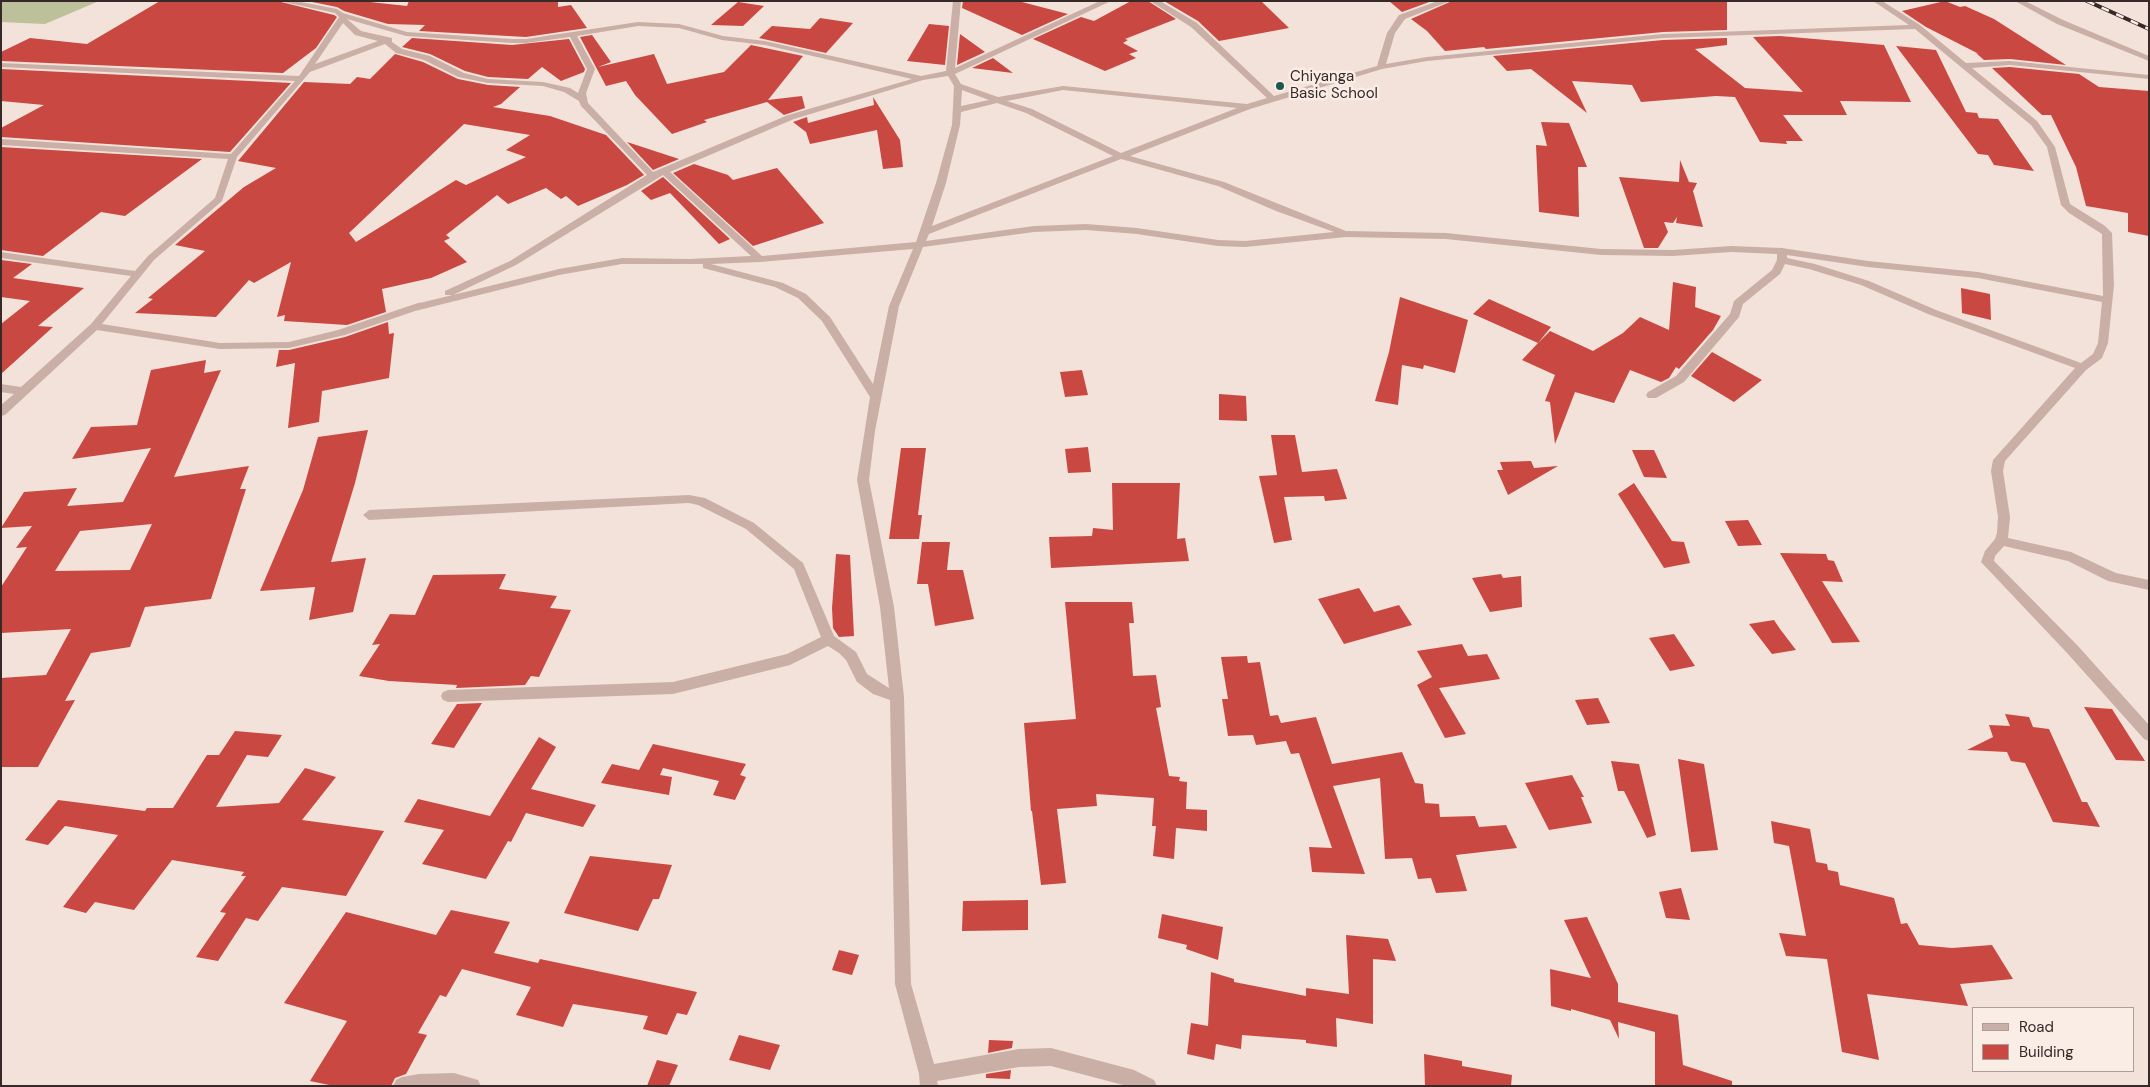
<!DOCTYPE html>
<style>
body{margin:0}
#map{position:relative;width:2150px;height:1087px;overflow:hidden;background:#f2e2da;font-family:"DM Sans",sans-serif}
canvas{display:block}
.frame{position:absolute;inset:0;border:2px solid #362927;pointer-events:none}
.legend{position:absolute;left:1972px;top:1007px;width:162px;height:65px;box-sizing:border-box;background:#faede6;border:1px solid #ac9f9a;margin:0;padding:6px 9px;list-style:none;font-size:15px;color:#362927}
.legend li{display:flex;align-items:center;gap:10px;height:25px}
.legend b{width:25px;border:1px solid #ac9f9a}
</style>
<div id="map">
<canvas width="2150" height="1087"></canvas>
<div class="frame"></div>
<ul class="legend">
<li><b style="height:6px;background:#caafa6"></b>Road</li>
<li><b style="height:14px;background:#c94841"></b>Building</li>
</ul>
</div>
<script>
const ctx = document.querySelector('canvas').getContext('2d');
ctx.lineJoin = 'round';
function fillPath(path, color) { ctx.fillStyle = color; ctx.fill(path, 'evenodd'); }
const poly = rows => new Path2D(rows.map(r => 'M' + r).join(''));
function strokePath(path, color, width, dash) { ctx.strokeStyle = color; ctx.lineWidth = width; ctx.lineCap = dash ? 'butt' : 'round'; ctx.setLineDash(dash || []); ctx.stroke(path); }
function drawText(font, color, halo, rows, align = 'center') {
  ctx.font = font + ' "DM Sans",sans-serif'; ctx.lineWidth = 5; ctx.setLineDash([]); ctx.textBaseline = 'middle'; ctx.strokeStyle = halo; ctx.fillStyle = color; for (const [text, x, y, turn = 0] of rows) {
    ctx.save(); ctx.translate(x, y); ctx.rotate((+turn || 0) * Math.PI / 180); ctx.textAlign = isNaN(turn) ? turn : align; if (halo) ctx.strokeText(text, 0, 0); ctx.fillText(text, 0, 0); ctx.restore();
  }
}
fillPath(poly([
 [1,1,99,1,45,24,1,22]
]), '#bcc19a');
fillPath(poly([
 [160,1,277,1,334,15,337,17,316,48,283,73,1,61,1,52,30,38,87,44],
 [307,1,361,1,407,6,409,1,558,1,558,7,571,5,587,28,526,37,419,31,425,25,388,24,344,11,337,7],
 [963,1,1018,1,1068,14,1022,35,962,8],
 [1131,1,1148,1,1176,19,1125,39,1128,40,1123,43,1138,51,1129,54,1136,58,1105,71,1033,39,1081,17,1094,21],
 [1164,1,1261,1,1289,28,1219,41,1198,21],
 [1389,1,1432,1,1402,12],
 [1452,1,1727,1,1727,30,1663,32,1486,49,1484,47,1445,51,1427,31,1411,19],
 [1945,1,1960,7,1965,6,1994,19,2066,65,2010,59,1984,60,1976,53,1979,54,1926,27,1902,11],
 [738,2,764,6,743,26,711,25],
 [820,18,853,23,826,53,759,38,772,26,810,29],
 [929,24,949,26,945,65,907,61],
 [960,34,985,52,957,65],
 [592,35,611,62,598,67,654,54,667,84,724,72,751,45,803,56,768,100,802,96,805,108,784,115,767,102,704,120,707,122,672,134,635,95,626,81,606,86,580,37],
 [1780,36,1884,45,1911,102,1840,101,1847,115,1783,115,1803,141,1786,141,1787,144,1760,142,1735,97,1716,96,1641,102,1632,85,1572,81,1587,113,1531,69,1507,71,1493,56,1663,40,1727,38,1727,45,1695,49,1745,88,1803,92,1753,37],
 [412,38,512,45,569,39,585,69,584,72,561,81,542,67,528,79,488,77,465,71,430,54,402,47],
 [1896,46,1936,50,1966,112,1977,113,1979,118,1998,119,2034,171,1994,165,1988,155,1978,154],
 [395,54,423,62,458,79,488,85,520,87,501,104,493,107,550,116,606,135,644,175,627,185,578,206,566,196,561,199,546,188,508,204,497,195,446,235,450,238,444,241,467,262,431,278,382,289,386,312,347,325,284,321,285,315,277,317,291,262,254,283,249,280,216,317,135,313,153,299,148,298,205,251,175,245,244,187,276,168,238,161,304,82,350,84,357,77,370,79],
 [464,124,530,135,506,150,526,157,466,185,456,180,356,242,349,233],
 [993,58,1013,73,972,68],
 [2010,67,2079,74,2099,87,2149,91,2149,236,2128,232,2128,213,2086,206,2076,167,2051,115,2042,115,1992,68],
 [1,69,291,83,230,152,1,137,1,128,44,105,1,101],
 [873,97,900,140,903,167,883,169,877,130,810,144,806,132,793,122,807,117,808,123,874,105],
 [1541,122,1569,123,1587,167,1578,167,1579,217,1539,212,1536,145,1547,146],
 [627,142,679,159,653,170],
 [1,147,202,159,125,216,101,212,43,256,1,250],
 [1680,160,1689,182,1697,183,1693,191,1703,227,1676,223,1677,217,1673,223,1664,222,1668,232,1658,248,1644,248,1619,177,1679,182],
 [694,164,728,175,733,180,777,168,824,223,753,246,673,173],
 [663,177,730,239,719,244,670,193,651,200,641,191],
 [1,260,32,264,13,278,84,288,38,326,53,327,1,374,1,324,30,301,1,297],
 [1673,282,1696,287,1695,307,1721,316,1713,330,1679,369,1676,367,1669,378,1661,382,1630,370,1614,403,1575,392,1555,444,1550,402,1545,401,1555,375,1522,360,1538,343,1473,314,1489,299,1551,327,1538,343,1550,331,1593,351,1623,333,1640,317,1669,330],
 [1961,288,1990,294,1991,320,1962,313],
 [1400,297,1468,320,1455,373,1424,365,1423,369,1402,365,1398,405,1375,401,1389,352],
 [388,322,389,334,394,333,389,378,322,391,319,422,288,428,295,363,276,367,279,350,289,350,345,337],
 [1712,352,1762,380,1734,402,1691,376],
 [206,360,204,373,221,370,174,477,249,466,240,489,246,489,211,599,145,607,130,647,91,653,65,701,75,700,38,767,1,767,1,678,46,675,71,629,1,633,1,587,27,547,16,548,32,526,1,528,24,492,77,488,67,506,123,502,151,448,72,459,91,427,137,425,151,370],
 [152,524,130,570,55,571,80,531],
 [1082,370,1088,395,1065,397,1060,372],
 [1219,394,1246,396,1247,421,1219,420],
 [368,430,355,483,331,562,366,558,353,612,309,620,315,587,260,591,303,490,318,437],
 [1271,435,1295,435,1302,472,1337,469,1347,499,1325,501,1324,496,1284,497,1292,540,1274,543,1259,476,1277,475],
 [1088,447,1091,472,1068,473,1065,449],
 [901,448,926,448,918,515,922,515,919,539,889,539],
 [1632,450,1654,450,1667,478,1644,477],
 [1531,461,1534,468,1558,466,1508,495,1497,470,1503,470,1500,462],
 [1112,483,1180,483,1177,539,1185,538,1189,561,1051,568,1049,537,1092,536,1093,528,1113,530],
 [1634,483,1672,541,1684,542,1690,563,1664,568,1618,494],
 [1748,520,1762,545,1738,546,1725,521],
 [922,542,950,542,947,570,963,570,974,619,935,626,928,584,917,584],
 [1780,553,1826,554,1828,560,1834,561,1843,582,1822,581,1860,642,1832,643],
 [836,554,850,555,854,636,839,637,833,628,832,608],
 [506,574,499,589,557,596,550,608,571,610,539,677,531,676,525,685,456,688,457,685,389,681,359,676,380,644,372,645,390,614,415,615,433,575],
 [1501,574,1503,578,1521,576,1522,607,1490,612,1472,578],
 [1359,588,1374,612,1399,605,1412,625,1344,644,1318,599],
 [1065,602,1132,602,1134,623,1129,623,1133,676,1156,675,1161,707,1156,708,1169,776,1180,777,1179,781,1187,782,1186,809,1207,810,1207,831,1176,828,1174,859,1153,856,1156,826,1152,826,1154,798,1096,794,1097,806,1057,809,1066,883,1041,885,1032,811,1031,811,1024,723,1076,719],
 [1774,620,1780,629,1796,650,1772,654,1749,624],
 [1674,634,1695,666,1670,671,1649,638],
 [1462,644,1468,656,1487,654,1500,679,1439,688,1466,734,1445,738,1417,685,1432,677,1417,651],
 [1247,656,1248,663,1260,662,1270,716,1278,715,1281,723,1316,717,1332,764,1402,752,1415,783,1423,784,1425,803,1439,804,1440,817,1475,816,1479,827,1506,825,1517,848,1456,855,1467,891,1436,893,1431,878,1418,879,1412,858,1385,859,1380,778,1333,786,1365,874,1312,872,1309,847,1332,848,1299,753,1291,754,1286,741,1256,745,1253,735,1228,736,1222,699,1228,699,1221,657],
 [1598,698,1610,723,1587,725,1575,700],
 [482,703,454,748,431,744,457,704],
 [2084,707,2112,709,2145,761,2116,760],
 [2005,714,2029,717,2033,727,2049,729,2082,802,2087,802,2100,827,2053,822,2025,763,2011,761,2007,752,1967,750,1993,737,1989,725,2010,726],
 [235,731,282,735,268,757,247,755,216,807,279,803,305,768,336,777,302,820,384,831,346,896,282,887,258,921,246,918,218,961,196,957,226,913,220,912,246,876,241,876,244,872,172,860,134,910,95,902,86,913,63,907,118,835,65,826,48,845,25,840,58,800,145,811,147,808,173,808,207,755,219,755],
 [539,737,556,747,531,789,596,805,583,827,526,813,511,842,508,841,486,879,422,864,444,830,404,822,418,799,490,816],
 [653,744,746,764,740,775,746,777,735,800,713,795,719,781,663,768,660,775,672,777,669,795,601,783,612,764,639,770],
 [1678,759,1704,764,1718,850,1691,852],
 [1611,761,1639,764,1656,835,1647,838,1624,791,1618,791],
 [1572,775,1584,797,1581,797,1592,823,1549,830,1525,783],
 [1771,821,1810,829,1816,862,1827,864,1828,870,1838,872,1840,885,1894,898,1901,924,1907,923,1919,945,1952,948,1992,945,2013,979,1960,984,1968,1006,1867,994,1879,1060,1842,1052,1827,959,1786,956,1779,933,1806,936,1789,846,1774,843],
 [590,856,672,865,659,899,653,899,638,931,564,913],
 [1681,888,1690,920,1666,918,1659,892],
 [1028,900,1028,930,962,931,963,901],
 [451,910,510,922,494,953,538,963,540,959,697,992,687,1015,677,1013,667,1035,643,1029,648,1016,573,1004,563,1027,516,1015,531,987,462,969,446,997,440,995,418,1033,427,1035,406,1074,395,1078,391,1086,334,1086,310,1081,347,1021,284,1003,346,912,436,935],
 [1162,914,1223,927,1218,960,1186,949,1187,945,1158,938],
 [1587,917,1618,984,1618,1002,1678,1015,1683,1065,1732,1081,1732,1086,1655,1086,1655,1032,1618,1022,1619,1039,1610,1020,1571,1009,1571,1011,1551,1006,1550,969,1591,978,1564,920],
 [1346,935,1388,939,1396,961,1373,959,1373,1024,1336,1018,1337,1047,1306,1043,1306,1040,1242,1035,1241,1049,1216,1044,1214,1060,1187,1054,1191,1023,1208,1026,1211,972,1234,979,1234,982,1306,996,1306,988,1349,994],
 [839,950,859,955,852,975,832,970],
 [739,1035,780,1045,770,1070,729,1060],
 [989,1040,1013,1041,1012,1048,988,1053],
 [1424,1054,1462,1061,1462,1066,1512,1075,1511,1086,1425,1086],
 [657,1060,678,1065,669,1086,647,1086],
 [1011,1070,1010,1079,986,1078,986,1074]
]), '#c94841');
fillPath(poly([
 [279,1,296,1,337,9,343,13,407,32,512,39,526,39,638,22,679,24,723,36,765,41,921,76,946,71,953,1,961,1,955,68,1100,1,1111,1,955,74,961,84,998,97,1063,86,1247,104,1267,98,1191,27,1150,1,1160,1,1197,23,1274,96,1377,66,1387,33,1399,15,1438,1,1450,1,1405,19,1395,33,1386,64,1427,57,1663,34,1909,25,1873,1,1882,1,1920,25,1966,63,2010,61,2149,75,2149,79,2010,65,1972,68,2037,121,2055,147,2070,204,2105,226,2112,233,2114,285,2108,343,2102,358,2086,370,2005,461,2003,471,2010,517,2008,538,2071,552,2116,573,2149,580,2149,590,2108,581,2068,561,2004,546,1995,556,1994,561,2078,646,2149,725,2149,741,2144,739,2068,654,1981,562,1985,551,1995,539,1997,533,1998,517,1991,471,1993,460,2075,368,1928,314,1861,285,1809,269,1785,264,1780,274,1743,304,1739,317,1684,382,1656,398,1648,398,1646,395,1648,392,1676,376,1730,314,1734,301,1772,270,1777,260,1777,254,1731,252,1673,256,1601,255,1446,239,1346,237,1245,247,1218,246,1137,234,1086,230,1034,232,923,247,899,306,875,431,869,480,894,607,904,697,911,984,934,1064,1019,1049,1051,1048,1134,1070,1154,1080,1157,1086,1127,1086,1051,1066,1019,1067,937,1081,938,1086,920,1086,919,1074,895,984,890,700,873,694,857,682,846,660,839,653,828,646,790,665,673,694,448,702,443,700,441,696,443,692,448,690,673,682,787,654,821,637,794,569,746,529,698,505,689,503,369,520,363,515,369,510,689,495,705,498,754,523,803,563,834,636,856,652,867,674,889,688,880,607,857,480,870,397,822,321,798,298,775,287,703,268,703,264,622,264,559,275,415,311,345,335,289,348,220,349,97,330,5,415,1,416,1,405,14,394,1,392,1,384,21,387,91,324,131,276,1,258,1,252,135,271,148,256,215,198,228,159,1,145,1,139,231,154,295,81,1,67,1,63,299,76,339,17,335,13,279,1],
 [347,19,406,36,512,43,526,43,570,37,587,69,578,93,570,88,543,82,488,79,464,73,430,56,402,49,392,42,392,38,361,31,347,19],
 [343,23,355,35,378,41,315,64,343,23],
 [638,26,679,28,722,40,765,45,912,79,788,115,653,172,588,103,586,93,595,69,577,36,638,26],
 [1915,29,2031,125,2047,147,2061,205,2069,213,2102,234,2103,296,1978,272,1868,261,1782,248,1731,246,1673,250,1601,249,1446,233,1346,231,1224,182,1130,156,1250,109,1382,69,1427,61,1663,38,1915,29],
 [385,44,396,53,424,60,458,77,488,83,543,86,564,92,579,101,581,106,647,175,510,261,445,291,445,295,453,295,516,265,663,175,751,256,690,259,622,258,559,269,424,302,418,303,338,330,289,342,220,343,102,324,154,260,222,201,237,157,310,72,385,44],
 [948,76,954,86,952,125,936,183,916,242,762,256,670,172,794,119,923,80,948,76],
 [962,90,989,100,961,106,962,90],
 [1063,90,1237,108,1121,153,1032,109,1007,101,1063,90],
 [997,103,1026,113,1113,156,932,226,946,183,960,125,961,112,997,103],
 [1121,159,1218,186,1276,211,1334,232,1245,241,1218,240,1137,228,1086,224,1034,226,926,241,929,234,1121,159],
 [913,249,889,306,873,384,830,317,806,294,783,283,711,264,760,262,913,249],
 [1787,255,1868,267,1978,278,2102,302,2098,343,2093,354,2081,363,1936,310,1869,281,1815,264,1787,258,1787,255],
 [2015,1,2025,1,2063,20,2149,56,2149,61,2057,24,2015,1],
 [454,1073,478,1080,481,1086,393,1086,396,1080,402,1077,419,1074,454,1073]
]), '#caafa6');
const rail = poly([
 [2087,1,2149,29]
]);
strokePath(rail, '#362927', 4);
strokePath(rail, '#faede6', 2.5, [8]);
for (const [x, y, r, color] of [
 [1280,86,5,"#1c5851"]
]) { const dot = new Path2D(); dot.arc(x, y, r, 0, 2 * Math.PI); ctx.fillStyle = color; ctx.fill(dot); strokePath(dot, '#faede6', 2); }
drawText('15px', '#362927', '#faede6', [
 ["Chiyanga",1290,77],
 ["Basic School",1290,94]
], 'left');
</script>
